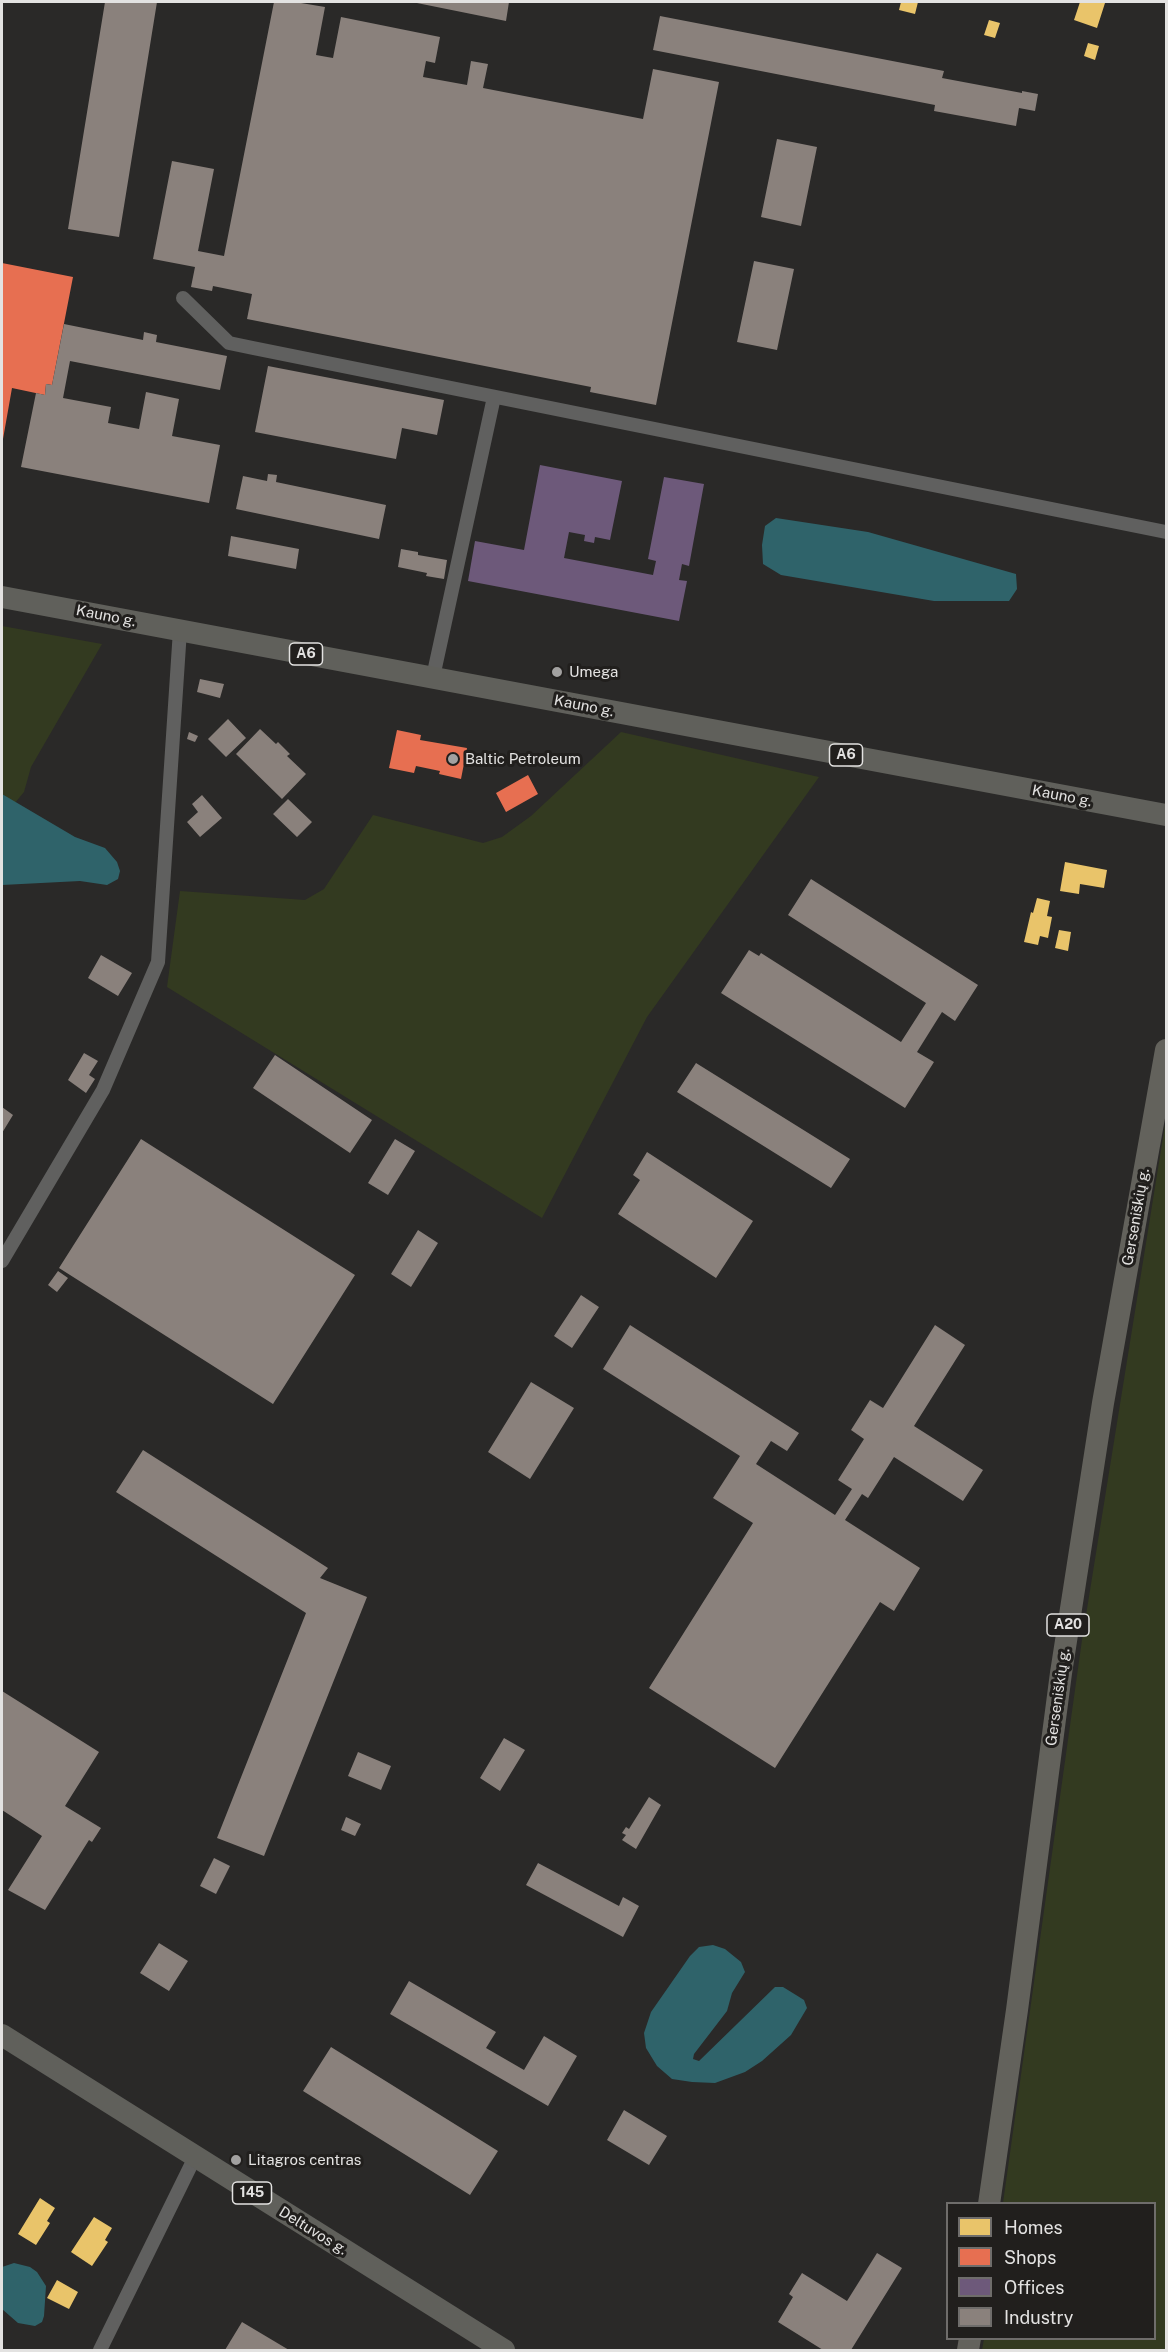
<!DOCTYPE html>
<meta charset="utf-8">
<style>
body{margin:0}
#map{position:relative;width:1168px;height:2352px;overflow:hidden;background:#2a2928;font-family:"Public Sans",sans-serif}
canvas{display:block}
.frame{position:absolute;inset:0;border:3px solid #e3e2e1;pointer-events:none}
.legend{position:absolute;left:946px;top:2202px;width:210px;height:138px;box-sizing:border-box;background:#211f1d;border:2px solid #6f6d6b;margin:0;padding:8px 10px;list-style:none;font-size:18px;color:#e3e2e1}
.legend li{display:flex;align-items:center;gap:12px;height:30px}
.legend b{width:30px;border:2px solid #6f6d6b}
</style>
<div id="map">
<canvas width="1168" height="2352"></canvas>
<div class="frame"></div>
<ul class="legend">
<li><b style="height:16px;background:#e9c46a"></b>Homes</li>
<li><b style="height:16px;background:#e76f51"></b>Shops</li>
<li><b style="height:16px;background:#6d597a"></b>Offices</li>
<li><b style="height:16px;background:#8a817c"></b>Industry</li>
</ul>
</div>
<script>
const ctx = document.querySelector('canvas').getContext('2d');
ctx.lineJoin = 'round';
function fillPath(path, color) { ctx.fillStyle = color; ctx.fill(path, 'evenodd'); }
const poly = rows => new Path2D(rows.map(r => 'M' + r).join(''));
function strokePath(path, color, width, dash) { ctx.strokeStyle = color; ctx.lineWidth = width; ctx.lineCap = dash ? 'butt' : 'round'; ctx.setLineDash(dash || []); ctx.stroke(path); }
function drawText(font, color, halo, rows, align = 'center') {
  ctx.font = font + ' "Public Sans",sans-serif'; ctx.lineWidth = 6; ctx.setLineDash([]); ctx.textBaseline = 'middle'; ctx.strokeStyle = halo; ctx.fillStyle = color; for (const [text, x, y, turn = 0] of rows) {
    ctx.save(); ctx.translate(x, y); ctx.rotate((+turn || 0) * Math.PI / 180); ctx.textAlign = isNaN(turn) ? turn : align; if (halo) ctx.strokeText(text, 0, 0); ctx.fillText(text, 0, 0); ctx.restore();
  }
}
fillPath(poly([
 [2,626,102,644,31,767,24,792,14,804,2,794],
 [621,732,819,777,647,1017,542,1218,167,987,180,891,305,900,324,889,373,815,483,843,502,837,531,816],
 [1166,1119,1166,1433,1165,1443,1166,1447,1166,2350,982,2350,984,2339,1154,2338,1154,2204,1003,2203,1082,1640]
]), '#333a20');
fillPath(poly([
 [776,518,868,532,1016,574,1017,589,1009,601,934,601,781,575,763,564,762,545,765,526],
 [2,794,75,837,105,848,117,862,120,871,118,879,107,885,80,881,2,885],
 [713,1945,725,1949,741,1962,745,1972,732,1993,727,2011,694,2054,693,2059,699,2061,775,1987,783,1987,796,1995,804,2000,807,2008,791,2035,762,2061,745,2072,715,2083,692,2082,672,2079,657,2066,646,2048,644,2033,651,2012,690,1956,699,1947],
 [14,2263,30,2267,37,2272,46,2286,44,2316,42,2322,35,2326,18,2323,2,2309,2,2267]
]), '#2f636a');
fillPath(poly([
 [901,2,918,2,915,14,899,10],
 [1080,2,1105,3,1097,28,1074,20],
 [989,20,1000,23,995,38,984,35],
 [1088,43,1099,46,1095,60,1084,56],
 [1065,862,1107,870,1104,888,1080,884,1079,894,1060,891],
 [1037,898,1050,901,1047,916,1052,917,1048,938,1040,936,1038,945,1024,942,1031,912,1033,913],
 [1059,930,1071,932,1068,951,1055,948],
 [40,2198,55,2208,47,2221,50,2223,36,2245,18,2234],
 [94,2217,112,2228,105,2240,108,2242,92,2266,71,2252],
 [57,2280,78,2292,69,2309,47,2298]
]), '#e9c46a');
fillPath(poly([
 [2,263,73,277,52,385,46,384,45,395,12,388,3,439],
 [397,730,421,735,420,740,467,748,461,779,439,774,440,771,416,766,414,773,389,768],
 [528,775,538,794,506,812,496,793]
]), '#e76f51');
fillPath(poly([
 [540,465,622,481,610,540,595,537,594,543,584,541,585,535,569,532,564,558,653,575,656,561,648,559,664,477,704,484,689,566,682,564,679,580,687,581,679,621,468,581,475,541,524,550]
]), '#6d597a');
fillPath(poly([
 [105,2,157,2,119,237,68,229],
 [274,2,295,2,325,7,316,55,333,58,341,17,440,37,435,63,426,61,423,77,467,85,471,61,488,64,483,88,643,119,653,69,719,82,656,405,590,392,591,387,247,319,252,294,213,286,212,291,191,287,195,267,153,259,172,161,214,169,198,251,224,256],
 [412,2,509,2,506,21],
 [660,16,944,71,942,78,1022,93,1022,91,1038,94,1035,111,1019,108,1016,126,934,111,935,105,653,50],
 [777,139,817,147,801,226,761,217],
 [754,261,794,269,777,350,737,342],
 [64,324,143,340,144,332,157,335,156,342,227,356,220,390,70,361,63,398,111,407,108,423,139,429,146,392,179,399,172,436,220,445,209,503,21,467,36,393,45,395,46,384,52,385],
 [268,366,444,400,437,435,402,428,396,459,255,432],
 [268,474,277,475,276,482,386,505,379,539,236,509,243,476,267,481],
 [231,536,299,549,296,569,228,556],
 [401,549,418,552,418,555,447,560,444,579,426,576,427,573,398,567],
 [200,679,224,684,220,698,197,692],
 [228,719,246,738,226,757,208,739],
 [260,729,276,744,278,742,290,754,287,756,306,774,282,799,236,754],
 [189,732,198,736,195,742,187,739],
 [202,795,222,818,200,837,187,822,198,812,192,804],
 [288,799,312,822,297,837,273,814],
 [811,879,978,985,955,1021,942,1012,917,1052,934,1062,905,1108,721,993,749,950,759,956,761,953,901,1042,926,1003,788,915],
 [101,955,132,973,118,996,88,978],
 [84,1053,98,1061,89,1075,95,1079,86,1093,68,1080],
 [275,1055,372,1120,350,1153,253,1088],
 [696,1063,850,1159,831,1188,677,1092],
 [2,1107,13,1115,2,1133],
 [141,1139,355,1275,273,1404,59,1268],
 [395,1139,415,1151,388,1195,368,1183],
 [647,1152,753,1221,716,1278,618,1214,640,1180,633,1175],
 [418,1230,438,1243,411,1287,391,1274],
 [58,1271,68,1278,57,1292,48,1285],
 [581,1295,599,1307,572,1348,554,1336],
 [630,1325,799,1433,787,1451,771,1441,756,1464,835,1515,852,1489,838,1480,864,1439,851,1430,870,1400,883,1408,935,1325,965,1345,914,1426,983,1470,963,1501,894,1457,868,1498,862,1494,845,1520,920,1568,894,1611,880,1602,775,1768,649,1688,753,1523,713,1498,740,1456,603,1369],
 [531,1382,574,1408,530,1479,488,1452],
 [143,1450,328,1568,320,1578,367,1597,264,1856,217,1838,306,1613,116,1492],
 [2,1691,99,1752,65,1806,101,1828,92,1842,89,1840,45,1910,8,1890,42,1836,2,1810],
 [504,1738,525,1750,500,1791,480,1778],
 [358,1752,391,1766,381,1790,348,1776],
 [649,1797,661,1805,636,1849,622,1840,626,1835,622,1833,626,1827,629,1829],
 [346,1817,361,1824,355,1836,341,1830],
 [214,1858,230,1866,216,1894,200,1886],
 [538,1863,619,1906,623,1897,639,1906,623,1937,526,1885],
 [159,1943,188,1961,169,1991,140,1973],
 [409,1981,496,2032,486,2048,524,2070,544,2036,577,2056,548,2106,390,2014],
 [331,2047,498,2151,470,2195,303,2091],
 [624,2110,667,2136,649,2165,607,2140],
 [877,2253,902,2268,851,2350,823,2350,778,2322,793,2297,789,2294,802,2273,847,2301],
 [242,2322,289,2350,225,2350]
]), '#8a817c');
strokePath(poly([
 [183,298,229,343,253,348,1166,532],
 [433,677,494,397],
 [2,1261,103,1090,158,962,180,630],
 [100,2350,195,2157]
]), '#60605f', 14);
strokePath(poly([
 [2,597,1166,815],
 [2,2035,504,2350]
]), '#60605b', 22);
strokePath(poly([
 [989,2204,1017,2010,1061,1673,1103,1403,1166,1050],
 [968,2350,970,2338]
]), '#63625c', 22);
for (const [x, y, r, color] of [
 [557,672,6,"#a2a1a0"],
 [453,759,6,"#a2a1a0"],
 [236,2160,6,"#a2a1a0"]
]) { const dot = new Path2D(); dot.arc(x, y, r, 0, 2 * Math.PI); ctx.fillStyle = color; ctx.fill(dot); strokePath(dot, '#211f1d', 2); }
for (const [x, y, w] of [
 [306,654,33],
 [846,755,33],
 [1068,1625,42],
 [252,2193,39]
]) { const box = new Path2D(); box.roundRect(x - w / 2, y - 11, w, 22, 4.5); ctx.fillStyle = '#211f1d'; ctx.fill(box); strokePath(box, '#e3e2e1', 1.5); }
drawText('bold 14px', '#e3e2e1', null, [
 ["A6",306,654],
 ["A6",846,755],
 ["A20",1068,1625],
 ["145",252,2193]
]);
drawText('15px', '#e3e2e1', '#211f1d', [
 ["Kauno g.",106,616,11],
 ["Kauno g.",584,706,11],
 ["Kauno g.",1062,796,11],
 ["Gerseniškių g.",1136,1217,-80],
 ["Gerseniškių g.",1058,1697,-82],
 ["Deltuvos g.",313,2231,32]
]);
drawText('15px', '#e3e2e1', '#211f1d', [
 ["Umega",569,672],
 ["Baltic Petroleum",465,759],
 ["Litagros centras",248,2160]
], 'left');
</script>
